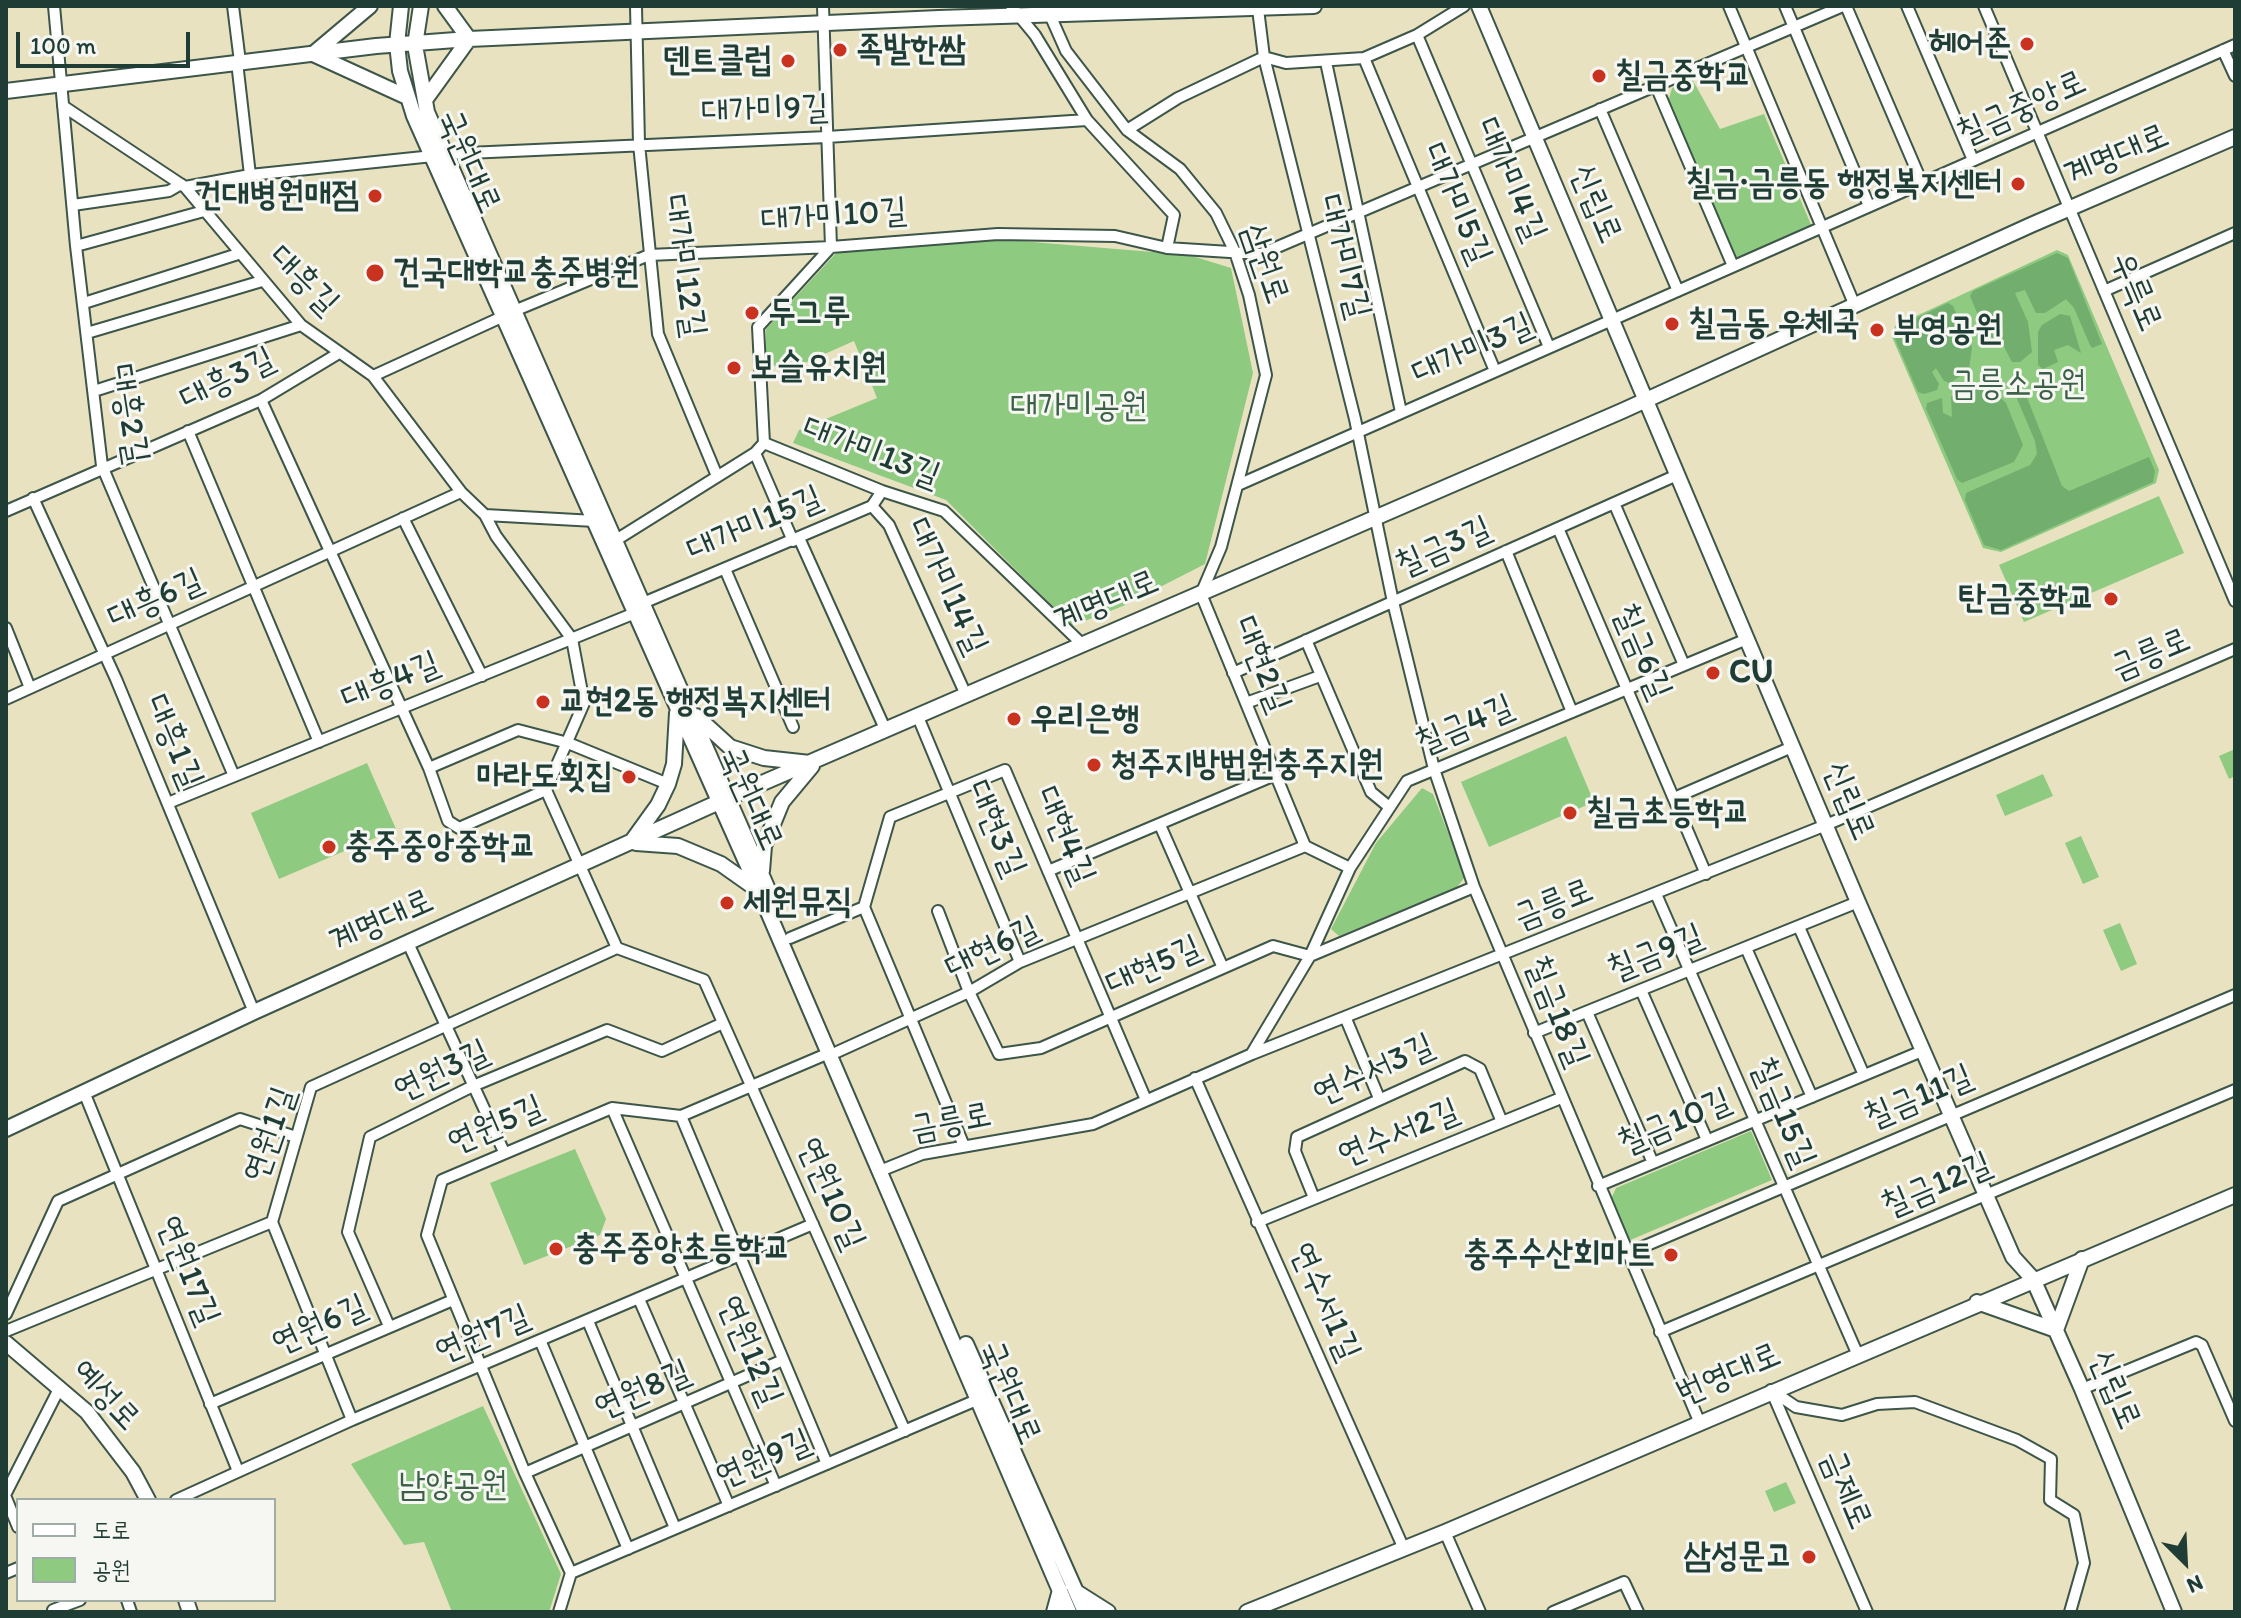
<!DOCTYPE html>
<meta charset="utf-8">
<style>
body{margin:0}
#map{position:relative;width:2241px;height:1618px;overflow:hidden;background:#e8e2c1;font-family:Itim,"Poor Story",sans-serif}
canvas{display:block}
.frame{position:absolute;inset:0;border:8px solid #1f3d34;pointer-events:none}
.legend{position:absolute;left:16px;top:1498px;width:260px;height:104px;box-sizing:border-box;background:#f6f6f2;border:2px solid #a0aca6;margin:0;padding:10px 14px;list-style:none;font-size:24px;color:#1f3d34}
.legend li{display:flex;align-items:center;gap:16px;height:40px}
.legend b{width:40px;border:2px solid #a0aca6}
.north{position:absolute;left:2145px;top:1522px;width:80px;height:80px;-webkit-text-stroke:6px #f6f6f2;paint-order:stroke;rotate:156deg;font-size:22px;font-weight:700;line-height:32px;text-align:center;color:#1f3d34}
.north::after{content:'';display:block;margin:auto;width:28px;height:36px;background:#1f3d34;clip-path:polygon(50% 0,100% 100%,50% 72%,0 100%)}
.scale{position:absolute;left:16px;top:32px;width:174px;height:36px;box-sizing:border-box;border:4px solid #1f3d34;border-top:0;padding-left:10px;font-size:24px;line-height:28px;white-space:nowrap;color:#1f3d34;-webkit-text-stroke:6px #f6f6f2;paint-order:stroke}
</style>
<div id="map">
<canvas width="2241" height="1618"></canvas>
<div class="frame"></div>
<ul class="legend">
<li><b style="height:10px;background:#fff"></b>도로</li>
<li><b style="height:22px;background:#8eca80"></b>공원</li>
</ul>
<div class="north">N</div>
<div class="scale">100 m</div>
</div>
<script>
const ctx = document.querySelector('canvas').getContext('2d');
ctx.lineJoin = 'round';
function fillPath(path, color) { ctx.fillStyle = color; ctx.fill(path, 'evenodd'); }
const poly = rows => new Path2D(rows.map(r => 'M' + r).join(''));
function strokePath(path, color, width, dash) { ctx.strokeStyle = color; ctx.lineWidth = width; ctx.lineCap = dash ? 'butt' : 'round'; ctx.setLineDash(dash || []); ctx.stroke(path); }
function drawText(font, color, halo, rows, align = 'center') {
  ctx.font = font + ' Itim,"Poor Story",sans-serif'; ctx.lineWidth = 6; ctx.setLineDash([]); ctx.textBaseline = 'middle'; ctx.strokeStyle = halo; ctx.fillStyle = color; for (const [text, x, y, turn = 0] of rows) {
    ctx.save(); ctx.translate(x, y); ctx.rotate((+turn || 0) * Math.PI / 180); ctx.textAlign = isNaN(turn) ? turn : align; if (halo) ctx.strokeText(text, 0, 0); ctx.fillText(text, 0, 0); ctx.restore();
  }
}
fillPath(poly([
 [1692,79,1720,129,1764,114,1812,227,1735,260,1668,102,1672,88],
 [1008,240,1189,255,1231,268,1253,373,1205,564,1123,606,1072,626,946,500,793,443,799,430,877,398,854,341,784,372,766,360,766,329,838,251],
 [2057,250,2068,255,2159,470,2156,483,2001,552,1983,548,1892,337,1895,326],
 [2159,496,2184,553,2024,622,1999,565],
 [1566,736,1594,802,1489,847,1461,782],
 [2235,749,2235,776,2229,779,2219,756],
 [367,763,396,829,279,879,251,813],
 [2043,774,2053,796,2005,816,1996,795],
 [1422,788,1433,794,1465,877,1457,887,1339,936,1331,929,1376,843],
 [2081,836,2099,877,2083,884,2065,843],
 [2120,923,2137,964,2121,971,2103,930],
 [1751,1131,1772,1180,1628,1241,1611,1199,1616,1188],
 [575,1149,606,1219,600,1235,524,1265,490,1183],
 [483,1406,561,1574,549,1612,452,1612,424,1542,404,1545,351,1464],
 [1786,1482,1796,1503,1774,1512,1765,1491]
]), '#8eca80');
fillPath(poly([
 [2057,253,2068,258,2102,344,2092,348,2090,345,2074,308,2066,299,2045,313,2036,313,2025,290,2015,293,2028,322,2032,352,2020,362,2012,362,2002,343,1986,334,1970,296,1973,291],
 [1948,303,1953,306,1972,347,1969,370,1950,383,1944,381,1936,368,1932,372,1939,384,1937,390,1924,394,1918,392,1894,337,1897,327],
 [2060,314,2070,316,2081,353,2068,345,2054,350,2058,362,2043,369,2038,365,2038,332,2042,325],
 [1968,384,1999,396,2006,403,2023,445,2014,462,1962,483,1957,479,1926,409,1927,403,1942,398,1943,413,1952,417,1951,397],
 [2024,390,2062,486,2069,491,2149,457,2155,471,2153,482,2001,550,1984,545,1965,500,1966,493,2030,465,2037,454,2035,441,2017,399,2019,392]
]), '#72ae6e');
const street = poly([
 [54,6,76,246,102,466,234,776],
 [233,6,240,62],
 [636,6,639,144,658,334,717,476],
 [1011,6,1035,35,1087,120,1174,215,1167,248],
 [1046,6,1066,51,1127,130,1180,169,1216,213,1235,252,1249,295,1266,375,1221,547,1201,594,1305,846],
 [1729,6,1855,306],
 [1785,6,1869,206],
 [1846,6,1922,183],
 [1907,6,1973,160],
 [1984,6,2235,601],
 [1258,9,1264,57,1355,419,1393,602,1434,769,1474,887,1699,1421],
 [1417,35,1549,347],
 [2223,50,2235,76],
 [1364,58,1495,371],
 [237,62,250,175],
 [1326,62,1401,412],
 [1656,86,1733,266],
 [63,106,185,187,301,325,373,376,461,492,485,515,496,536,572,639,584,703,546,790],
 [1600,109,1678,291],
 [1127,130,1178,98,1264,57,1286,63,1364,58,1417,35,1464,6],
 [445,154,827,137,1087,120],
 [185,187,250,175,433,156],
 [73,205,169,191,181,184],
 [76,246,204,211],
 [2104,291,2235,233],
 [84,303,238,254],
 [514,311,649,255,831,247,998,234,1115,236,1167,248,1261,254,1843,6],
 [87,333,262,281],
 [373,376,504,316],
 [94,391,301,325],
 [261,400,429,768,448,821,459,828,546,790],
 [188,431,319,742],
 [764,443,758,327,831,247,823,6],
 [755,453,793,541],
 [1238,485,2235,45],
 [33,498,116,679,254,1012],
 [1614,503,1684,665],
 [872,506,889,525,966,695],
 [6,511,261,400,339,353],
 [485,515,595,521],
 [403,518,482,676],
 [1558,528,1706,874],
 [799,538,886,731],
 [616,540,755,453,764,443,882,491,944,511,1083,645],
 [1506,551,1572,712],
 [725,569,793,727],
 [643,603,872,506,882,491],
 [6,628,30,688],
 [1306,640,1371,792,1388,806],
 [1233,673,1677,475],
 [6,699,461,492],
 [1246,703,1320,676],
 [918,717,1020,962],
 [429,768,518,730,568,743,668,784],
 [546,790,617,948,704,980,905,1431],
 [1674,798,1792,747],
 [168,803,635,613],
 [1160,825,1223,968],
 [1048,871,1275,775],
 [1656,894,1857,1353],
 [938,911,969,992,999,1054,1041,1048,1273,946,1310,956,1474,887],
 [1799,927,1864,1075],
 [790,938,864,907],
 [408,943,504,1152],
 [1746,948,1812,1097],
 [1641,990,1707,1140],
 [1587,1012,1653,1163],
 [1346,1019,1379,1098],
 [1534,1033,1858,902],
 [837,1052,969,992,1020,962,1305,846,1350,868],
 [1252,1053,1310,956,1350,868,1407,781,1747,639],
 [1195,1078,1404,1549],
 [84,1092,238,1471],
 [612,1108,776,1486],
 [681,1116,827,1464],
 [964,1146,864,907,890,817,1005,770,1146,1100],
 [880,1171,922,1154,1093,1124,1252,1054,1826,825,2235,649],
 [1598,1186,1922,1051],
 [1314,1198,1295,1151,1297,1137,1465,1061,1480,1069,1502,1122],
 [1257,1222,1561,1098],
 [1626,1254,2235,995],
 [639,1299,729,1506],
 [6,1314,58,1201,240,1119,296,1137],
 [588,1321,675,1528],
 [389,1326,348,1232,370,1137,473,1086,607,1030,662,1051,723,1023],
 [6,1331,272,1222],
 [1660,1332,2235,1090],
 [540,1340,628,1549],
 [2082,1389,2196,1342,2202,1345,2235,1421],
 [1771,1390,1796,1407,1842,1415,1877,1404,1915,1402,2017,1440,2051,1459,2050,1500,2074,1515,2084,1563,2070,1612],
 [1771,1390,1867,1612],
 [210,1404,453,1300],
 [352,1420,272,1222,311,1087,617,948],
 [525,1473,783,1360],
 [6,1493,60,1387],
 [6,1498,18,1527],
 [176,1500,352,1420,813,1224],
 [1445,1532,1480,1612],
 [6,1573,18,1568],
 [571,1573,979,1399],
 [127,1600,131,1612],
 [53,1610,80,1600],
 [559,1612,571,1573,525,1473,427,1235,442,1180,612,1108,681,1116,829,1053],
 [1553,1612,1624,1582,1638,1612]
]);
const secondary = poly([
 [370,6,313,54,407,97],
 [401,6,397,44,400,71,414,116,759,891,1069,1612],
 [421,6,415,45,427,112,774,903],
 [1479,6,1858,902,2013,1257,2033,1279,2082,1389,2174,1612],
 [6,91,376,46,469,39,939,18,1314,6],
 [425,100,469,39,445,6],
 [696,716,730,747,764,758,810,763],
 [632,841,658,805,668,784,674,764,677,713],
 [636,843,678,846,721,864,755,888],
 [762,871,764,846,782,802,812,766],
 [6,1129,254,1012,730,797,1622,411,2031,225,2235,137],
 [1977,1302,2056,1330],
 [2056,1330,2082,1259],
 [6,1343,87,1412,133,1472,148,1500],
 [966,1344,1085,1612],
 [1078,1593,1108,1612],
 [186,1600,190,1612],
 [1054,1612,1060,1590],
 [1247,1612,1445,1532,2235,1195]
]);
strokePath(street, '#3d5649', 14);
strokePath(secondary, '#3d5649', 18);
strokePath(street, '#fff', 10);
strokePath(secondary, '#fff', 14);
for (const [x, y, r, color] of [
 [2027,44,8,"#c8321e"],
 [840,50,8,"#c8321e"],
 [788,61,8,"#c8321e"],
 [1599,76,8,"#c8321e"],
 [2018,184,8,"#c8321e"],
 [375,196,8,"#c8321e"],
 [375,273,10,"#c8321e"],
 [752,313,8,"#c8321e"],
 [1672,324,8,"#c8321e"],
 [1877,330,8,"#c8321e"],
 [734,368,8,"#c8321e"],
 [2111,599,8,"#c8321e"],
 [1713,673,8,"#c8321e"],
 [543,702,8,"#c8321e"],
 [1014,719,8,"#c8321e"],
 [1094,765,8,"#c8321e"],
 [629,777,8,"#c8321e"],
 [1570,813,8,"#c8321e"],
 [329,847,8,"#c8321e"],
 [727,903,8,"#c8321e"],
 [556,1249,8,"#c8321e"],
 [1671,1255,8,"#c8321e"],
 [1809,1557,8,"#c8321e"]
]) { const dot = new Path2D(); dot.arc(x, y, r, 0, 2 * Math.PI); ctx.fillStyle = color; ctx.fill(dot); strokePath(dot, '#f6f6f2', 3); }
drawText('bold 34px', '#1f3d34', '#f6f6f2', [
 ["헤어존",2011,44,"right"],
 ["족발한쌈",856,50],
 ["덴트클럽",772,61,"right"],
 ["칠금중학교",1615,76],
 ["칠금·금릉동 행정복지센터",2002,184,"right"],
 ["건대병원매점",359,196,"right"],
 ["건국대학교충주병원",393,273],
 ["두그루",768,313],
 ["칠금동 우체국",1688,324],
 ["부영공원",1893,330],
 ["보슬유치원",750,368],
 ["탄금중학교",2095,599,"right"],
 ["CU",1729,673],
 ["교현2동 행정복지센터",559,702],
 ["우리은행",1030,719],
 ["청주지방법원충주지원",1110,765],
 ["마라도횟집",613,777,"right"],
 ["칠금초등학교",1586,813],
 ["충주중앙중학교",345,847],
 ["세원뮤직",743,903],
 ["충주중앙초등학교",572,1249],
 ["충주수산회마트",1655,1255,"right"],
 ["삼성문고",1793,1557,"right"]
], 'left');
drawText('34px', '#1f3d34', '#f6f6f2', [
 ["칠금중앙로",2022,109,-24],
 ["대가미9길",765,111,-2],
 ["계명대로",2117,156,-23],
 ["국원대로",468,162,66],
 ["대가미4길",1510,180,67],
 ["대가미5길",1456,204,67],
 ["신립로",1595,204,67],
 ["대가미10길",834,217,-4],
 ["대가미7길",1343,257,76],
 ["삼원로",1264,264,71],
 ["대가미12길",683,266,82],
 ["대흥길",303,281,45],
 ["우륵로",2135,292,67],
 ["대가미3길",1473,350,-24],
 ["대흥3길",228,380,-26],
 ["대흥2길",128,414,81],
 ["대가미13길",871,453,21],
 ["대가미15길",755,525,-23],
 ["칠금3길",1444,548,-24],
 ["대가미14길",946,587,65],
 ["대흥6길",156,600,-24],
 ["계명대로",1107,602,-23],
 ["칠금6길",1641,652,67],
 ["금릉로",2151,655,-23],
 ["대현2길",1261,665,68],
 ["대흥4길",391,682,-22],
 ["칠금4길",1465,726,-23],
 ["대흥1길",173,742,67],
 ["국원대로",750,799,66],
 ["신립로",1848,801,67],
 ["대현3길",995,829,67],
 ["대현4길",1064,836,67],
 ["금릉로",1554,905,-22],
 ["계명대로",382,922,-24],
 ["대현6길",993,949,-26],
 ["칠금9길",1656,954,-22],
 ["대현5길",1154,967,-24],
 ["칠금18길",1556,1012,68],
 ["연수서3길",1374,1071,-24],
 ["연원3길",442,1072,-25],
 ["칠금11길",1919,1098,-23],
 ["칠금15길",1782,1113,67],
 ["금릉로",951,1123,-11],
 ["칠금10길",1675,1123,-23],
 ["연원5길",496,1126,-23],
 ["연수서2길",1399,1134,-22],
 ["연원1길",271,1135,-71],
 ["칠금12길",1937,1186,-23],
 ["연원10길",830,1194,66],
 ["연원17길",187,1271,68],
 ["연수서1길",1324,1302,66],
 ["연원6길",320,1326,-24],
 ["연원7길",483,1335,-23],
 ["연원12길",749,1351,67],
 ["번영대로",1729,1375,-23],
 ["신립로",2114,1390,67],
 ["연원8길",643,1391,-23],
 ["국원대로",1009,1393,67],
 ["예성로",105,1396,47],
 ["연원9길",764,1460,-23],
 ["금제로",1845,1490,67]
]);
drawText('34px', '#3b6047', '#f6f6f2', [
 ["금릉소공원",2018,385],
 ["대가미공원",1079,407],
 ["남양공원",453,1486]
]);
</script>
